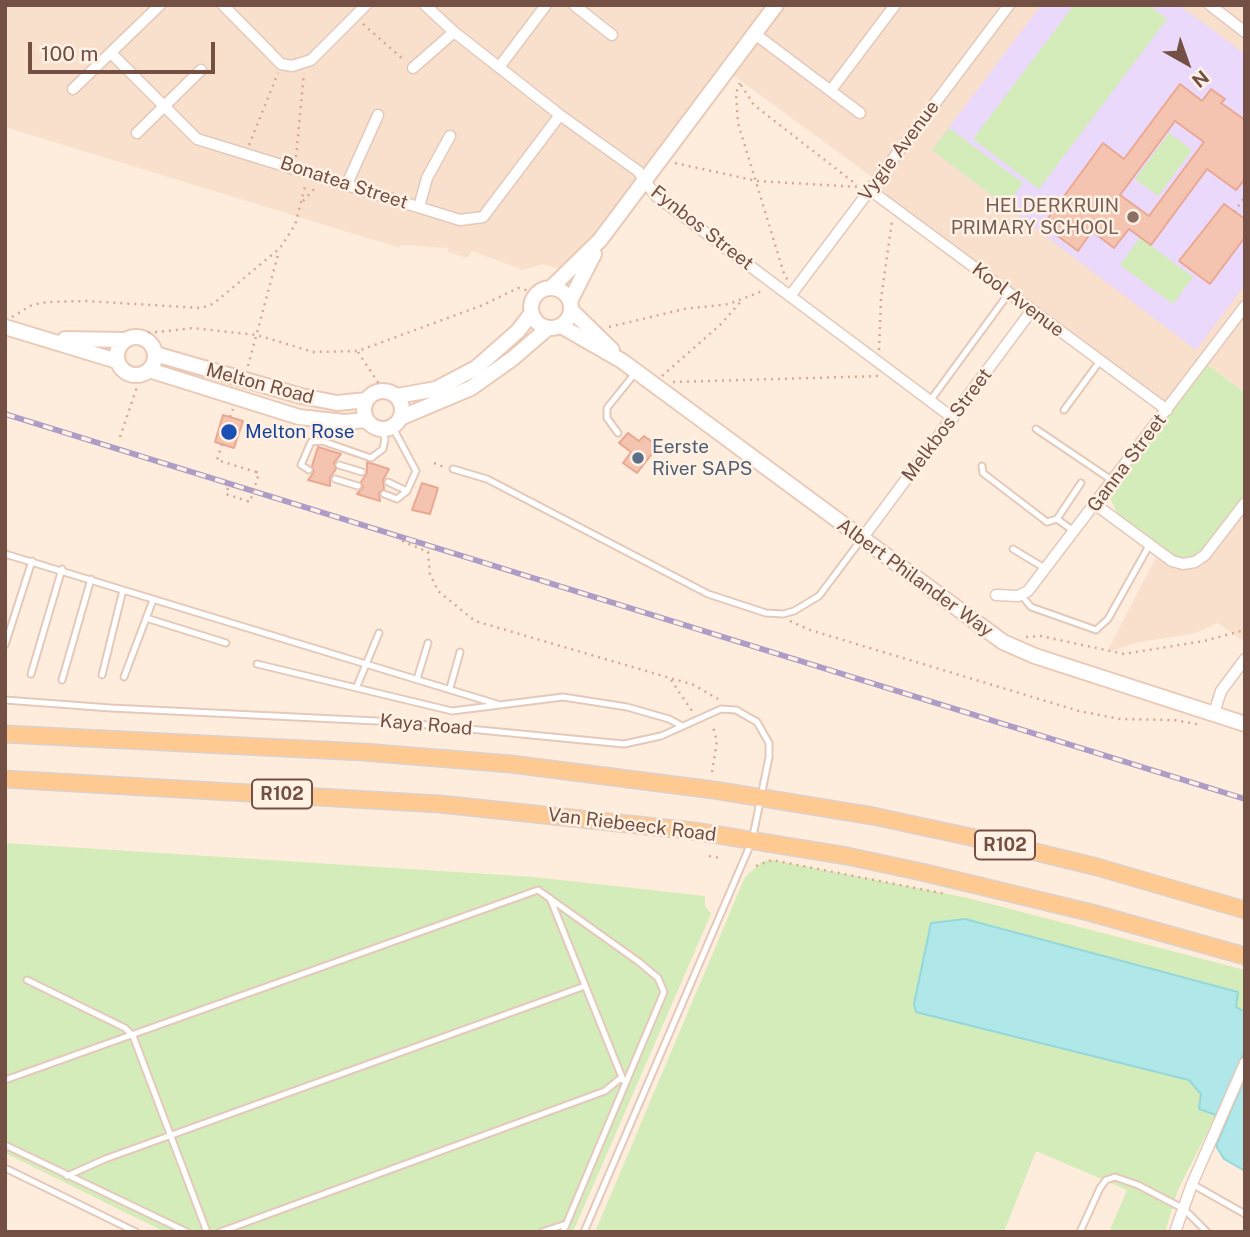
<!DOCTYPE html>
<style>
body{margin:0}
#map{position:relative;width:1250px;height:1237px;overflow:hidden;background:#feeddc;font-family:"Public Sans",sans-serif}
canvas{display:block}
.frame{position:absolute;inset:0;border:7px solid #744f44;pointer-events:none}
.north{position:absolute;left:1152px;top:28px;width:70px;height:70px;-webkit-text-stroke:5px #fff1e4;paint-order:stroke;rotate:140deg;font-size:19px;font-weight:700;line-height:28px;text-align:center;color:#744f44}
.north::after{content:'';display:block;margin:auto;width:24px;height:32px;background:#744f44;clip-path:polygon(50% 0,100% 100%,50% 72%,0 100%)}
.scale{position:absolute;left:28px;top:42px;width:187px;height:32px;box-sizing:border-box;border:4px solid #744f44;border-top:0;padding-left:9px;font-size:21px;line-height:24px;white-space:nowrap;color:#744f44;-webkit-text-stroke:5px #fff1e4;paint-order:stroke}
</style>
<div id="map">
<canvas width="1250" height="1237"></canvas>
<div class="frame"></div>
<div class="north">N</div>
<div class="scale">100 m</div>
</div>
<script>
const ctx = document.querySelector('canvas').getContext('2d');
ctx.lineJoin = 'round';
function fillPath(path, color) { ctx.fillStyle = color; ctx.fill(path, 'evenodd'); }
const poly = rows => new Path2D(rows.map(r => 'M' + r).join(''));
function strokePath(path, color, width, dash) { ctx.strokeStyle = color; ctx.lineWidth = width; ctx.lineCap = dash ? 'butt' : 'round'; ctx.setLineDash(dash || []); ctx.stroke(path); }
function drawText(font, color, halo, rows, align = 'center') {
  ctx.font = font + ' "Public Sans",sans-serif'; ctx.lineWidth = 5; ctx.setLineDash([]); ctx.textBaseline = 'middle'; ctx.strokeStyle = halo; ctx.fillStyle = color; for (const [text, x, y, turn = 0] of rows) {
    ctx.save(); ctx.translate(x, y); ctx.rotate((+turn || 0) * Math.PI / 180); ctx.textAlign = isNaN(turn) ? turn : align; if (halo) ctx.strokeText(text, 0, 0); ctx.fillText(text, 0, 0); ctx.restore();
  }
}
fillPath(poly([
 [5,5,1245,5,1245,393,1204,361,1167,410,870,189,876,180,726,70,568,272,543,264,523,270,472,251,467,258,448,252,448,248,401,245,400,248,5,127],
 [1245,502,1245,642,1218,623,1192,634,1139,642,1107,652,1159,551]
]), '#f8e0cd');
fillPath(poly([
 [1041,5,1179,5,1245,54,1245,285,1196,350,932,150]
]), '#ead9fa');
fillPath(poly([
 [1074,5,1149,5,1167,19,1039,189,973,139],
 [949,128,1023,183,1006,206,932,150],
 [1169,133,1192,150,1158,196,1135,179],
 [1140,238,1193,277,1173,304,1120,265],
 [1207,364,1245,393,1245,495,1202,552,1193,558,1182,559,1171,555,1118,515,1110,498,1114,489],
 [5,843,534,877,705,896,705,906,711,914,573,1232,165,1232,5,1153],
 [772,860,968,898,1245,970,1245,1012,1236,1007,1237,992,965,919,1190,1080,1201,1094,1199,1109,1216,1115,1178,1190,1165,1232,1109,1232,1127,1190,1036,1151,1004,1232,595,1232,745,877,763,861]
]), '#d4ecba');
const water = poly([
 [965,919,1238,992,1236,1007,1245,1012,1245,1051,1216,1115,1199,1109,1201,1094,1189,1080,916,1012,914,1004,931,923,965,919],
 [1245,1077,1245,1171,1224,1159,1216,1146,1245,1077]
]);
fillPath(water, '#b0e7e8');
strokePath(water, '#95d8db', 2);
const building = poly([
 [1180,84,1202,101,1211,89,1225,99,1221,103,1245,120,1245,179,1236,190,1207,169,1151,245,1129,229,1114,248,1092,231,1078,251,1043,225,1103,143,1124,159,1180,84],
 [1175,121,1204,142,1149,216,1120,195,1175,121],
 [1224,204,1245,219,1245,237,1210,284,1179,261,1224,204],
 [223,415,243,421,234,448,215,442,223,415],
 [628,433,639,441,644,436,658,446,637,473,623,463,631,452,619,443,628,433],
 [318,447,341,454,334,463,336,469,330,477,330,486,308,480,314,472,312,466,318,447],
 [367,462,389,469,383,480,384,489,379,493,380,501,357,494,363,487,361,482,367,473,367,462],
 [422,483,438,488,430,514,412,510,422,483]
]);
fillPath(building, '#f5c4b1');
strokePath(building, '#e9a891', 2);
const lane = poly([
 [930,401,1009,293],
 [1064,410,1100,361],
 [1036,429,1113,481],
 [618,433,607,418,607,408,636,372],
 [339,465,362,472],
 [982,466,983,473,1047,522,1057,519,1081,483],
 [453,469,487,479,708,594,766,613,783,614,794,611,819,596,861,540],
 [309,470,301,465,311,442,322,441,371,458,383,449,385,439,381,429],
 [335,479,358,486],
 [388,482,407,491,416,471,392,426],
 [384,494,397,499,407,491],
 [1057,519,1075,532],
 [1013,549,1046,569],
 [5,554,500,705],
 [1022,596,1031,607,1096,630,1108,619,1150,544],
 [146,618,226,643],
 [5,645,32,561],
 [257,664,452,711,563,697,627,707,669,719,682,726],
 [31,674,62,569],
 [102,675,123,590],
 [124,677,153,600],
 [417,679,428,643],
 [62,680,91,579],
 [357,686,379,633],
 [450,688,460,652],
 [5,700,111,708,397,722,624,744,661,736,721,709,736,710,757,722,769,743,769,757,752,841,584,1232],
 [550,898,623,1080],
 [27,980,125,1028,133,1036,207,1232],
 [5,1080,538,890,639,962,658,978,664,992,563,1232],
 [5,1145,187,1232],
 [5,1168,136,1232],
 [67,1176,105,1159,585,986],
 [1192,1184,1245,1214],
 [220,1232,605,1091,622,1077],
 [542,1232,566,1224],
 [1080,1232,1100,1188,1106,1180,1115,1177,1138,1185,1184,1209,1207,1232]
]);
const street = poly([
 [223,5,281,64,292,66,311,60,366,5],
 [425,5,454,32,560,115,638,171,655,195,953,418],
 [574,5,612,35],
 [1210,5,1245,32],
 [755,34,860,113],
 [112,54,197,139,460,220,483,217,560,115],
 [500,66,546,5],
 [413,68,454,32],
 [73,89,160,5],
 [831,90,895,5],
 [137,133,201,70],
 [347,184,378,115],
 [870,190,1167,410],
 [419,207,427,178,450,136],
 [790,296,1009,5],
 [1096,505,1172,561,1183,564,1195,562,1205,555,1245,503],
 [861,540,1032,310],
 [996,595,1018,596,1028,591,1245,306],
 [1214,713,1221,691,1245,659],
 [1175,1232,1192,1184,1245,1063]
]);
const secondary = poly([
 '531 308a20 20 0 1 1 40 0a20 20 0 1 1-40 0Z',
 [551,288,600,240,776,5],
 [570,301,594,254],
 [571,310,612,350],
 [561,326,622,361,1003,642,1035,656,1245,724],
 [5,327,117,361],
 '117 356a19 19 0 1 1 38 0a19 19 0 1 1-38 0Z',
 [65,339,124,340],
 [155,354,301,396,337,403,367,400],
 [149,370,299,417,344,422,367,420],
 '364 410a19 19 0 1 1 38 0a19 19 0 1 1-38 0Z',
 [397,396,436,389,476,368,518,331,531,314],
 [400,418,471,388,512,359,548,328]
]);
const primary = poly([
 [5,734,363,752,511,764,714,790,873,816,1003,844,1097,867,1245,910],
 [5,779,440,804,694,831,847,856,926,873,1092,913,1245,956]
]);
strokePath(lane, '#e4c9bb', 9);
strokePath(street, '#e4c9bb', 13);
strokePath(secondary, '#eac9b7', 18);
strokePath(primary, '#dbd1ce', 19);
strokePath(poly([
 [363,24,405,61],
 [740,83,736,93,738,123,785,277,789,280],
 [741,85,754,105,857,185],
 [249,145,278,73],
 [296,157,304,73],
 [675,163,757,181,859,187],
 [303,201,315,188],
 [1234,212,1245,197],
 [12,317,32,305,47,302,86,301,201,308,213,304,280,248,295,225,306,183],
 [609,327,684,309,729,304,765,290],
 [148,333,193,328,257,335,313,352,358,351,483,305,518,288,530,291],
 [879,350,881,299,892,221],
 [358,352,379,384],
 [248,366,279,251],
 [662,376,721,324,743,299],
 [673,382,880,376],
 [230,417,233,409],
 [120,437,138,384],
 [222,444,217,460,256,472],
 [434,463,446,468],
 [228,488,226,494,247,501],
 [402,541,428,552,430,574,438,591,475,621,694,685,718,699],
 [790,621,810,630,1079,711,1120,719,1174,720,1202,725],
 [1026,637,1041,636,1124,654,1204,641,1245,630],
 [671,680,692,711],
 [712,772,717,741,713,727],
 [709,856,720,858],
 [756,866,772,860,946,894]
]), '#d9a895', 2.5, [2, 5]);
strokePath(lane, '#fff', 5);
strokePath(street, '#fff', 10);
strokePath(secondary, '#fff', 14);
strokePath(primary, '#ffc992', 16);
const rail = poly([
 [5,414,1245,799]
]);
strokePath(rail, '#ad9cc6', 6);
strokePath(rail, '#fff1e4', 3.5, [10]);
strokePath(poly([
 [247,501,250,502,259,473,256,472]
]), '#d9a895', 2.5, [2, 5]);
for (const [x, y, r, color] of [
 [1133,217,7,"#8d6e63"],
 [229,432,9,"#1a4fb4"],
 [638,458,7,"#5c6f8a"]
]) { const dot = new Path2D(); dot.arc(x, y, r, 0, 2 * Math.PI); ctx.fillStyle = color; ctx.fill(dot); strokePath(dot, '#fff1e4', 2.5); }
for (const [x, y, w] of [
 [282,794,60],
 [1005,845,60]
]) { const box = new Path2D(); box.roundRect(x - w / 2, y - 14.5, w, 29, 5); ctx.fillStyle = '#fff1e4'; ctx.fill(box); strokePath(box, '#744f44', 2); }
drawText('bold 18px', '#744f44', null, [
 ["R102",282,794],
 ["R102",1005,845]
]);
drawText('19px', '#744f44', '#fff1e4', [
 ["Vygie Avenue",899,151,-53],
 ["Bonatea Street",344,183,18],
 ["Fynbos Street",702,228,38],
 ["Kool Avenue",1018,300,37],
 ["Melton Road",260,384,15],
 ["Melkbos Street",947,425,-53],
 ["Ganna Street",1127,463,-53],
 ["Albert Philander Way",915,578,36],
 ["Kaya Road",426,725,5],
 ["Van Riebeeck Road",632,825,7]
]);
drawText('19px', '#785e54', '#fff1e4', [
 ["HELDERKRUIN",1119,206],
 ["PRIMARY SCHOOL",1119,228]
], 'right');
drawText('19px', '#164399', '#fff1e4', [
 ["Melton Rose",245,432]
], 'left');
drawText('19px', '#4e5e75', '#fff1e4', [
 ["Eerste",652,447],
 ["River SAPS",652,469]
], 'left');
</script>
